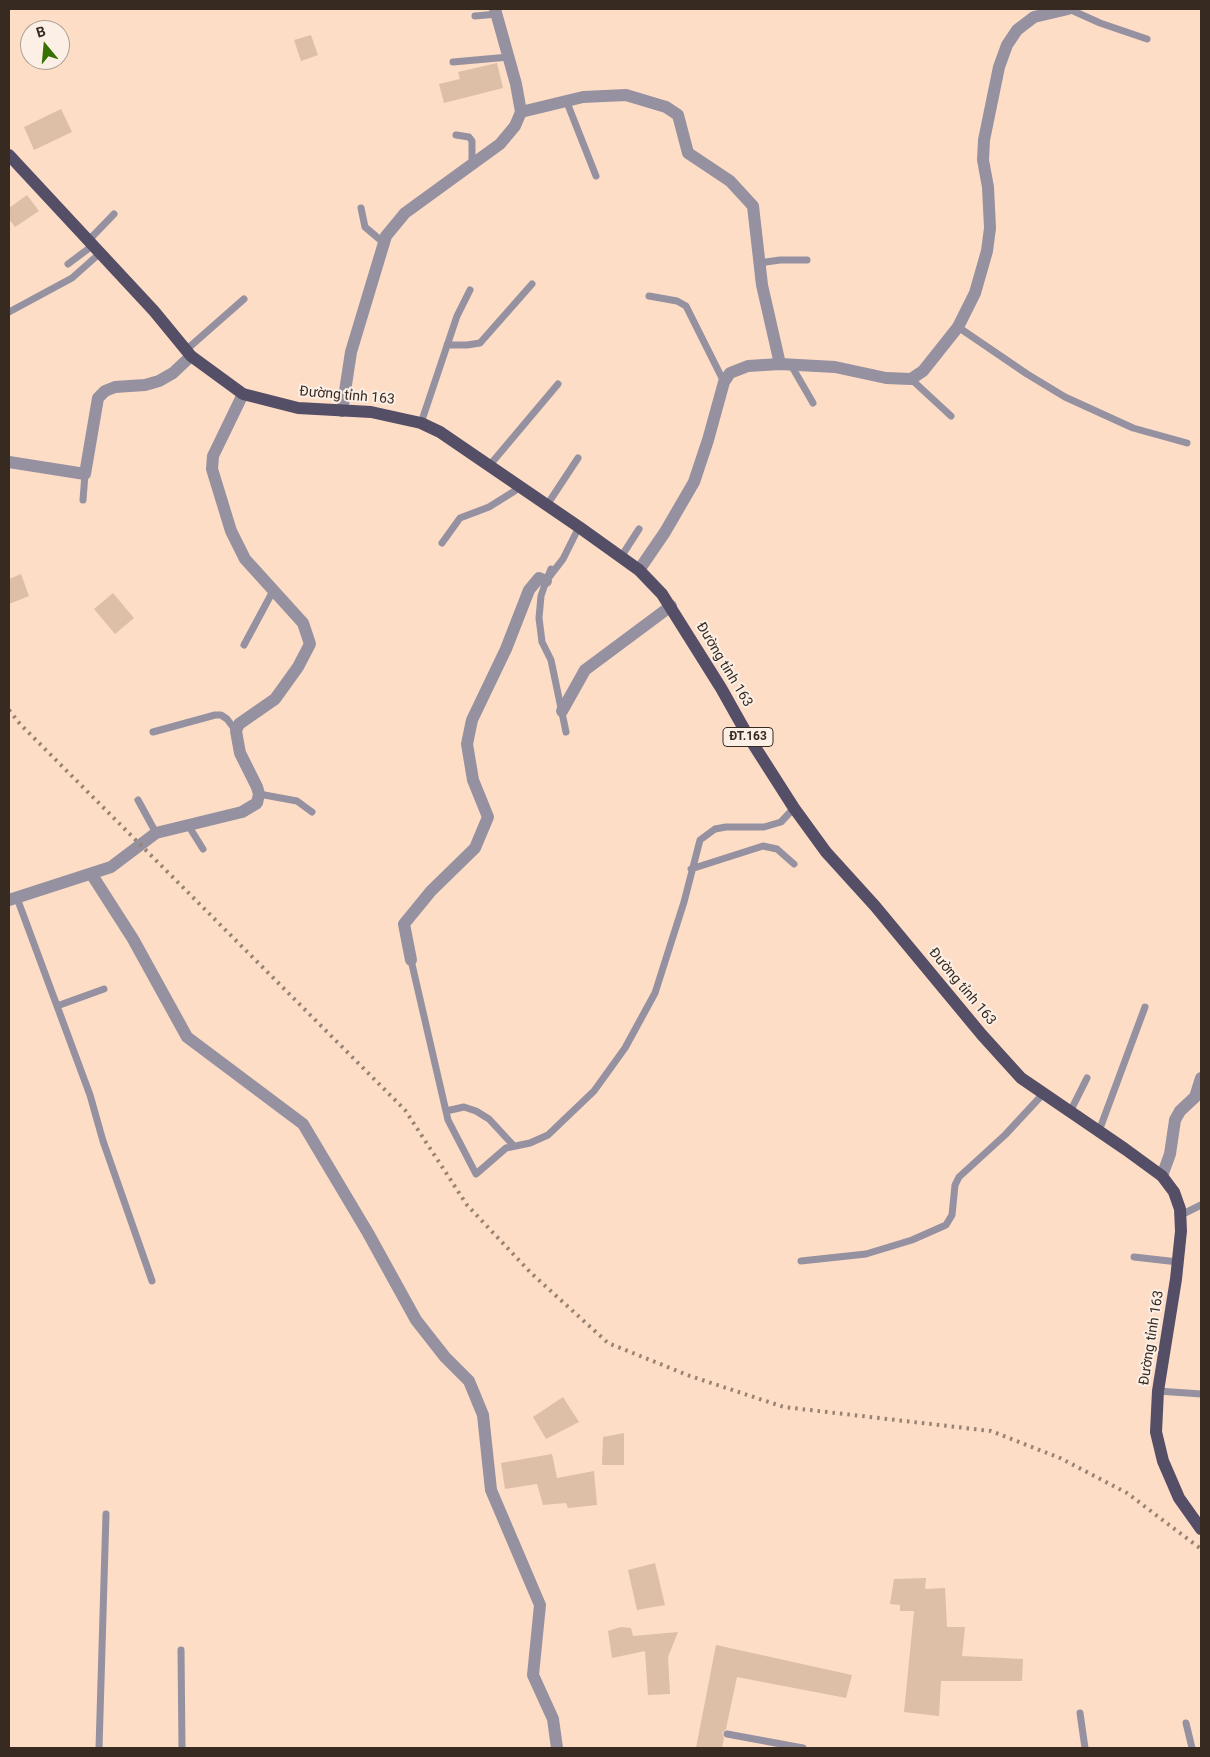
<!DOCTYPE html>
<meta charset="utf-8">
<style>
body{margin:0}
#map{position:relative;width:1210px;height:1757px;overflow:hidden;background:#fdddc6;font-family:Roboto,sans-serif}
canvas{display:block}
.frame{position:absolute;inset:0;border:10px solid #362a21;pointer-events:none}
.north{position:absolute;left:20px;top:20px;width:50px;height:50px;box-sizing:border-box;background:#fcefe5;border:1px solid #ada097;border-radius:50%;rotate:343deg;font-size:14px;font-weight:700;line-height:20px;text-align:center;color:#362a21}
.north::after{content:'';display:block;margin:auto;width:18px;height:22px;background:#367000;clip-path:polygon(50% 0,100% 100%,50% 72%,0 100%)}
</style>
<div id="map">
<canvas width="1210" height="1757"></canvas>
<div class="frame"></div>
<div class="north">B</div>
</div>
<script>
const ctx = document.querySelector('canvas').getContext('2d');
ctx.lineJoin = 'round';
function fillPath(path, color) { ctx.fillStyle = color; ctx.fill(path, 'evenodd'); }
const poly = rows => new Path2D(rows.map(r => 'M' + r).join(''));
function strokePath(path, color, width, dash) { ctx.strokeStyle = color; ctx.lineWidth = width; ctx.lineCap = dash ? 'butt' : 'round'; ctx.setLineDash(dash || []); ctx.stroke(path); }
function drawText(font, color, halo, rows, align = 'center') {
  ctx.font = font + ' Roboto,sans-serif'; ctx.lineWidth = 4; ctx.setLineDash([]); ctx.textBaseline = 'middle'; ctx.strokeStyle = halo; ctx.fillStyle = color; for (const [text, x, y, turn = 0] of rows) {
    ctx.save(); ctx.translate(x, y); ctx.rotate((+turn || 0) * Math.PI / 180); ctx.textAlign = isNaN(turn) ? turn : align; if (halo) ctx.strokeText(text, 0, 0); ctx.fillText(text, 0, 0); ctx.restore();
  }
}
fillPath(poly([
 [311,35,318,55,301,61,294,40],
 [497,63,503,88,444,103,439,84,460,79,458,72],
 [61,109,72,132,34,150,24,127],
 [27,195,39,211,15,227,9,219,9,208],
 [21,574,29,596,9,604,9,579],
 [113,593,134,618,115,634,94,609],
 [563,1397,579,1422,546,1439,533,1417],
 [624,1433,624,1465,602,1465,603,1437],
 [552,1454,557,1478,594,1471,597,1505,568,1508,566,1503,543,1505,537,1484,505,1489,501,1463],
 [655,1563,665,1605,637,1610,628,1570],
 [926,1578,925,1589,945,1588,947,1627,965,1627,962,1656,1023,1659,1022,1681,941,1681,939,1716,904,1712,914,1611,900,1611,900,1605,890,1604,894,1579],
 [621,1627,631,1628,633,1636,678,1632,668,1657,670,1694,648,1695,645,1651,612,1658,608,1631],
 [716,1645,852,1675,846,1698,737,1677,726,1729,722,1733,724,1738,722,1748,696,1748]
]), '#ddbea7');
strokePath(poly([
 [1069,9,1100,23,1147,39],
 [475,16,497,14],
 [453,62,509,57],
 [566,100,596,176],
 [456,135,469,137,472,141,472,165],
 [361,208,365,227,384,243],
 [88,241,114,214],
 [759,263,780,260,807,260],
 [68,264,92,246],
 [649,296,677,301,686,306,724,382],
 [9,312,72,278,99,254],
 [958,327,1027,374,1065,397,1133,428,1187,443],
 [447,345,467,345,480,343,532,284],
 [186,350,244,299],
 [791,365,813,403],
 [911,379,951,416],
 [421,423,457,316,470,290],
 [489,466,558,384],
 [83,500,85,474],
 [547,505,578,458],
 [442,543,460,518,489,507,521,487],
 [621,557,639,529],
 [244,645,273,591],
 [153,732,215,715,221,715,227,719,236,731],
 [566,732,551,660,542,642,539,618,541,596,546,581,549,574,551,569,546,581,563,559,579,527],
 [259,794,297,801,312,812],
 [138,800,156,833],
 [188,825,203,849],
 [691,869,763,846,777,849,794,864],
 [17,898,90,1095,103,1141,152,1281],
 [411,960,448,1120,476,1174,506,1148,530,1143,548,1135,594,1091,625,1048,655,993,684,902,700,840,715,829,726,827,764,827,781,822,794,808],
 [57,1006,104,989],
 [446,1111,464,1107,476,1111,489,1119,513,1145],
 [1070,1112,1087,1078],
 [1099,1131,1145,1007],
 [1181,1215,1201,1205],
 [1134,1257,1178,1262],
 [801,1261,866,1254,912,1240,946,1225,952,1215,955,1185,959,1177,1005,1135,1043,1094],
 [1158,1391,1201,1394],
 [181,1650,182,1748],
 [1080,1713,1085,1748],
 [1186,1723,1192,1748],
 [727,1734,803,1748],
 [99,1748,106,1514]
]), '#9591a0', 7);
strokePath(poly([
 [521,112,583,97,626,95,666,107,678,115,688,153,730,181,753,206,762,285,780,364],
 [342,411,351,352,386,236,405,213,500,144,515,126,521,112,516,84,495,9],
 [9,462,85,474,98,398,105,391,115,387,145,385,159,381,173,373,191,356],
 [639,570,665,532,694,482,708,440,724,382,730,373,748,366,780,364,835,367,886,378,911,379,923,371,958,327,975,293,987,251,990,228,988,187,983,160,984,140,999,67,1007,45,1017,30,1034,17,1068,9],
 [562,711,585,670,671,606],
 [92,875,133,939,187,1037,303,1124,368,1233,416,1320,445,1357,469,1381,483,1415,491,1490,540,1605,533,1675,553,1719,557,1748],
 [9,900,111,867,156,833,242,812,257,803,259,794,257,787,240,753,236,731,239,724,275,699,298,667,310,644,303,623,245,559,231,531,212,469,213,456,243,394],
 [411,960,404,924,431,891,475,848,488,817,473,780,467,744,472,720,506,649,529,590,539,578,546,581],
 [1162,1176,1170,1154,1175,1120,1180,1111,1195,1097,1201,1078]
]), '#9591a0', 12);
strokePath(poly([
 [9,155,154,311,191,356,243,394,298,408,371,412,421,423,440,432,579,527,639,570,662,594,721,688,748,736,794,808,826,852,875,906,982,1035,1021,1078,1125,1149,1162,1176,1174,1192,1180,1209,1181,1231,1176,1279,1158,1391,1156,1432,1163,1461,1179,1498,1201,1529]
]), '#554e67', 12);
strokePath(poly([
 [9,710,20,724,405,1110,467,1205,531,1273,608,1343,690,1376,784,1407,991,1431,1060,1458,1127,1493,1201,1549]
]), '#988272', 4, [2.5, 5]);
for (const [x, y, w] of [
 [748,737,50]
]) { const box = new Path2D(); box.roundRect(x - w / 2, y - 9.5, w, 19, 4); ctx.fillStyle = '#fcefe5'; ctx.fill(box); strokePath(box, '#362a21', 1); }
drawText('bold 12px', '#362a21', null, [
 ["ĐT.163",748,737]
]);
drawText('14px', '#362a21', '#fcefe5', [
 ["Đường tỉnh 163",347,396,5],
 ["Đường tỉnh 163",724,665,59],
 ["Đường tỉnh 163",962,987,50],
 ["Đường tỉnh 163",1152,1338,-81]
]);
</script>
